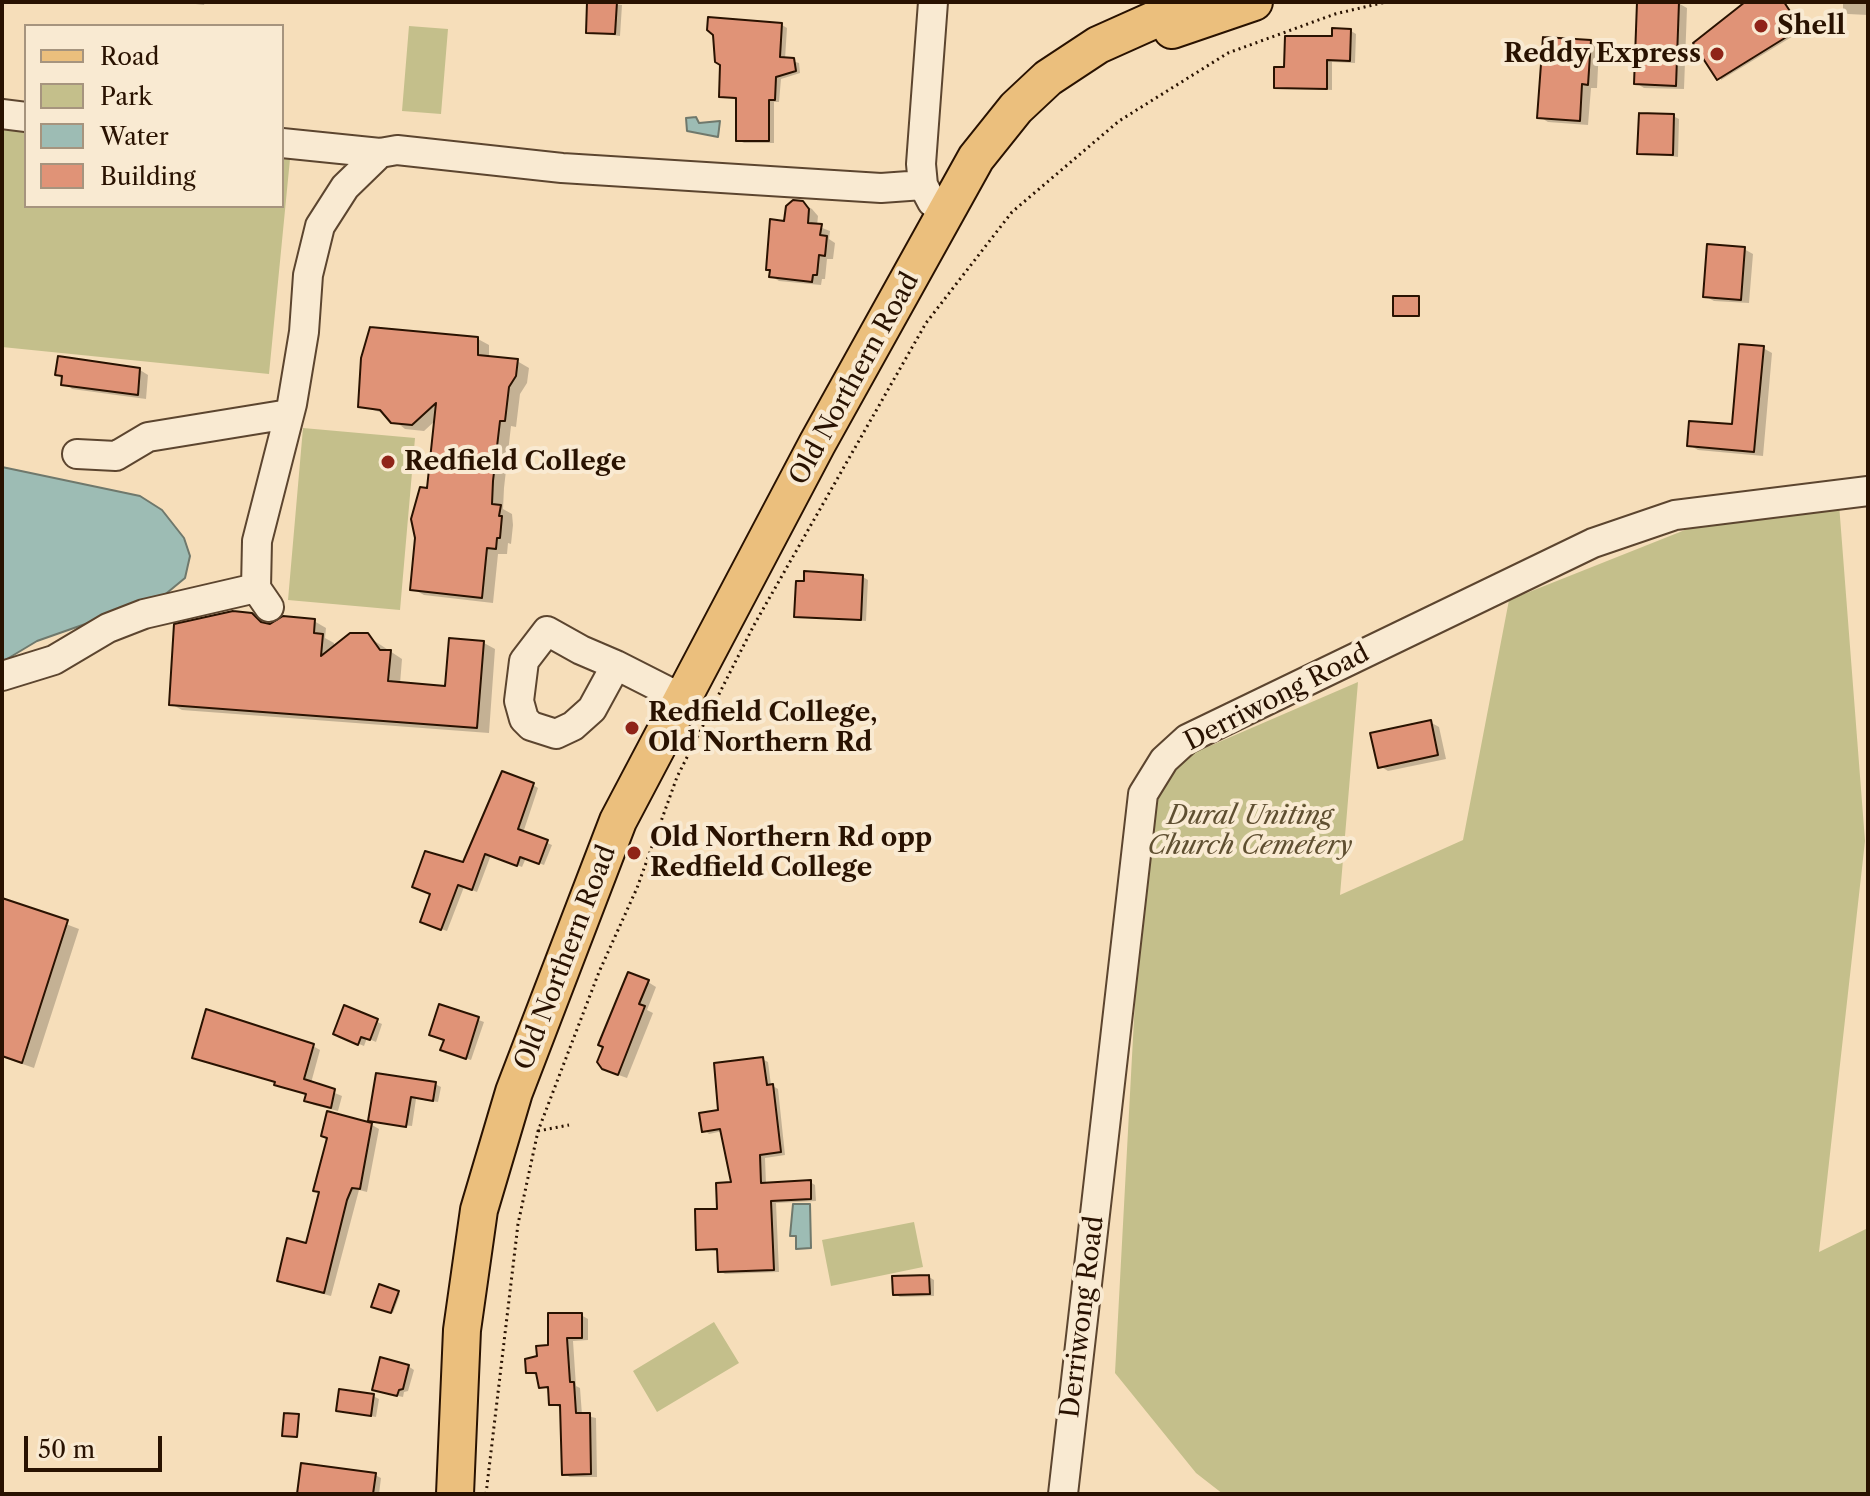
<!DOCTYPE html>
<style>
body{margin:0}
#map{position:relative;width:1870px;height:1496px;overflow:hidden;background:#f6deba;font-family:"Libre Caslon Text",serif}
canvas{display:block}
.frame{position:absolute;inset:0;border:4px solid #291201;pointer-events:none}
.legend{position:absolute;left:24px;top:24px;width:260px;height:184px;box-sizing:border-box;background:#f9ead2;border:2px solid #a6947e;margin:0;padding:10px 14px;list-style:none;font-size:24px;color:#291201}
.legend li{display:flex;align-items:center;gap:16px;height:40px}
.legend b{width:40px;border:2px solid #a6947e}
.scale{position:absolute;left:24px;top:1436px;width:138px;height:36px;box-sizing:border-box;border:4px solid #291201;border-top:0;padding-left:10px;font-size:24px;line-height:28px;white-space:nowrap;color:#291201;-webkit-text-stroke:6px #f9ead2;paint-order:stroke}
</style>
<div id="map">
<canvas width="1870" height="1496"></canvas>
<div class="frame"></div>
<ul class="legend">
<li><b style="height:10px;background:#ebbf7d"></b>Road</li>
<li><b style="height:22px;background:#c4bf8b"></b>Park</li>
<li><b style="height:22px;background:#9dbcb4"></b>Water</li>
<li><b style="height:22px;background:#e09377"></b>Building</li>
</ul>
<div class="scale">50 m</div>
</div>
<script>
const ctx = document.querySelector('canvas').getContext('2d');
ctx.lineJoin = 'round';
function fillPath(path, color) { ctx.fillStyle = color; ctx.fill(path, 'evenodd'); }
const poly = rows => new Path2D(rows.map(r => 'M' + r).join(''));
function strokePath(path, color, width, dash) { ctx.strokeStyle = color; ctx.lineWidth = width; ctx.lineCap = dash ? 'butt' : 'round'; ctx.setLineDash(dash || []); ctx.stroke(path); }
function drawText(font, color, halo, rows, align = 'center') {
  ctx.font = font + ' "Libre Caslon Text",serif'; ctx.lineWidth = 8; ctx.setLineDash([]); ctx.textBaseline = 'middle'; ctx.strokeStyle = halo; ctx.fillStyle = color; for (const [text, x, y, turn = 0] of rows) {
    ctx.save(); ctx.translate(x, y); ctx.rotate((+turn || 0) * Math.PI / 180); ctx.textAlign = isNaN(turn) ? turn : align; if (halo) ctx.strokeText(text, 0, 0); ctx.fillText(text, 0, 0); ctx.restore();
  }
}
fillPath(poly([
 [409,26,448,29,441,114,402,111],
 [2,130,26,132,26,206,282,206,282,158,290,159,269,374,2,347],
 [303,428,415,438,400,610,288,600],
 [1839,504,1865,841,1819,1252,1868,1228,1868,1494,1223,1494,1196,1473,1115,1373,1136,982,1149,814,1182,758,1358,682,1340,895,1463,840,1509,600,1690,528],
 [914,1222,923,1267,831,1286,822,1240],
 [714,1322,739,1363,657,1412,633,1371]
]), '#c4bf8b');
const water = poly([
 [696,117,699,123,720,121,718,137,687,131,686,118,696,117],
 [2,467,140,496,162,510,184,538,190,556,185,578,162,597,37,641,2,662,2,467],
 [793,1204,810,1204,811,1248,796,1249,796,1236,790,1236,793,1204]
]);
fillPath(water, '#9dbcb4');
strokePath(water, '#6f786c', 2);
fillPath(poly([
 [179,2,205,2,204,5],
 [589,2,622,5,620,36,588,32],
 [1639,2,1678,3,1687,8,1684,89,1644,88,1636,83],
 [1749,2,1784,2,1803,30,1721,80,1716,24],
 [1843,2,1868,2,1868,15,1848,14,1843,11],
 [782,25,787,28,785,59,799,63,800,73,781,79,779,102,774,102,774,143,744,143,738,140,738,100,721,96],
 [1351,31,1356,34,1355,63,1332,62,1332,90,1276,87,1286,69],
 [1590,42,1599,47,1597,88,1591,88,1588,125,1548,122,1540,117],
 [1673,116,1679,119,1678,157,1640,153],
 [802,203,812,209,818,216,817,226,830,231,829,239,835,243,833,259,827,259,825,279,822,279,821,285,779,281,771,276,785,223],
 [1744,249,1753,254,1749,303,1714,301,1705,296],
 [478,339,489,345,489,358,517,361,529,368,527,383,520,394,516,427,511,426,504,488,503,509,512,514,513,525,511,544,508,543,507,554,498,554,493,603,424,595,413,589,436,420,424,431,405,429,386,414,360,406],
 [1763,348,1772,353,1763,456,1698,450,1689,445,1734,427],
 [140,370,148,375,146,399,72,389,57,374],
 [863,577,868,580,866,621,796,615],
 [252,615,268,626,314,621,326,628,325,638,334,643,334,649,364,634,402,659,400,684,447,688,484,643,495,649,489,733,182,710,171,704],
 [1430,722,1439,727,1446,759,1388,771,1380,766],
 [533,785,538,788,523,833,552,845,544,865,526,858,522,867,491,855,477,892,464,887,447,931,427,924,464,864],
 [2,900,79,929,34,1068,2,1057],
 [648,982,656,987,647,1010,653,1013,627,1078,613,1073,606,1047],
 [441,1006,484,1022,471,1060,448,1052],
 [345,1008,382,1024,376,1042,367,1038,364,1046,340,1036],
 [313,1046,320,1050,311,1083,342,1096,338,1111,314,1105,306,1100,308,1095,277,1083,194,1057],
 [762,1059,768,1062,771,1085,778,1089,785,1155,765,1158,766,1184,810,1182,815,1185,816,1201,776,1203,779,1272,725,1274,720,1271,719,1251,698,1249,733,1184,723,1131,709,1134,704,1130],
 [378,1075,435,1084,441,1087,438,1102,416,1099,412,1126,373,1122,370,1120],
 [372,1125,379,1129,367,1192,359,1190,331,1296,286,1284,279,1280,308,1246],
 [929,1277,934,1280,934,1296,900,1297,895,1294],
 [380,1286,400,1294,393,1313,373,1306],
 [581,1315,588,1319,588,1340,573,1341,576,1386,580,1388,582,1415,596,1418,597,1477,570,1477,564,1474,562,1408,551,1404,550,1390,541,1386,539,1376,528,1372],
 [408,1366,414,1370,408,1391,404,1392,403,1397,380,1392],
 [373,1396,379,1399,376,1417,338,1410],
 [299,1416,298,1437,286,1436],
 [375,1475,381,1478,379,1494,299,1494]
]), '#0003');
const building = poly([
 [587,2,617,2,615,34,586,33,587,2],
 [1637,2,1679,2,1676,86,1634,84,1637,2],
 [1745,2,1784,2,1801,28,1717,80,1693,43,1745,2],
 [708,17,782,23,780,57,794,58,796,71,776,77,775,100,769,100,769,141,736,141,736,98,719,97,720,65,715,62,713,35,707,30,708,17],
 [1332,28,1351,29,1350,61,1327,60,1327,89,1274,88,1274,67,1284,67,1285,36,1332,36,1332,28],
 [1543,37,1591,40,1588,85,1582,84,1580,121,1537,118,1543,37],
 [1639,113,1674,114,1673,155,1637,154,1639,113],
 [793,200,803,201,809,209,808,223,822,224,820,235,827,236,825,256,819,255,817,275,813,275,812,282,769,277,770,270,766,270,770,219,784,221,786,206,793,200],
 [1707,244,1745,247,1741,300,1703,297,1707,244],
 [1393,296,1419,296,1419,316,1393,316,1393,296],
 [370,327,478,337,478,355,518,359,516,376,509,387,505,421,500,421,493,481,492,504,501,505,499,516,502,516,500,538,497,538,496,549,487,548,482,598,410,590,415,538,411,519,420,487,427,488,436,403,412,425,391,423,380,410,358,407,361,358,370,327],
 [1739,344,1764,346,1754,452,1687,446,1689,421,1732,424,1739,344],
 [58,356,140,368,138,395,61,385,62,376,55,375,58,356],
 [804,571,863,575,861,620,794,617,796,581,804,581,804,571],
 [233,611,252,613,261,622,270,624,283,616,315,619,314,633,323,634,321,656,350,633,368,633,380,650,391,650,388,681,445,686,449,638,484,641,477,728,169,705,174,624,233,611],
 [1431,720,1438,755,1378,768,1370,733,1431,720],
 [502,771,534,783,518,829,548,840,539,864,520,857,517,866,485,854,472,890,458,885,441,930,420,922,430,894,412,887,425,851,463,862,502,771],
 [2,898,68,920,22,1063,2,1056,2,898],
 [628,972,649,980,639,1004,645,1006,618,1075,602,1069,597,1062,603,1047,598,1045,628,972],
 [439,1004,479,1017,466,1059,440,1050,444,1040,429,1035,439,1004],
 [344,1005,378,1019,370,1040,361,1037,358,1045,333,1034,344,1005],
 [206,1009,314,1044,304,1079,335,1089,331,1108,304,1101,306,1094,274,1085,275,1082,192,1058,206,1009],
 [763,1057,767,1085,773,1084,781,1152,760,1155,761,1183,811,1180,811,1199,771,1201,774,1270,718,1272,717,1249,696,1250,695,1209,717,1209,716,1183,731,1182,720,1129,702,1132,699,1113,718,1110,714,1063,763,1057],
 [376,1073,436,1082,433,1101,411,1097,406,1127,368,1121,376,1073],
 [327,1111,372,1123,360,1189,352,1188,347,1200,324,1293,277,1281,287,1238,306,1243,319,1192,313,1191,327,1138,321,1136,327,1111],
 [929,1275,930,1294,893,1295,892,1276,929,1275],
 [379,1284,399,1291,391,1313,371,1307,379,1284],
 [548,1313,582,1313,582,1338,567,1338,570,1382,574,1382,576,1413,590,1413,591,1474,562,1475,560,1405,549,1405,548,1387,539,1388,536,1373,526,1373,525,1359,537,1356,536,1346,548,1345,548,1313],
 [380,1357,409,1365,403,1389,399,1390,397,1396,372,1390,380,1357],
 [339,1389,374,1394,371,1416,336,1411,339,1389],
 [284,1413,299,1414,297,1437,282,1436,284,1413],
 [301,1463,376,1473,373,1494,297,1494,301,1463]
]);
fillPath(building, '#e09377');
strokePath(building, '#291201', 2);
const minor = poly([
 [2,114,26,117],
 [282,143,380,153],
 [932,202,923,185,921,164,933,2],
 [77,454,116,456,148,437,289,414],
 [269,607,256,588,257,541,292,404,304,332,308,275,320,226,345,187,380,153,397,150,562,168,881,188,923,185],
 [616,665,592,709,573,726,556,734,531,726,524,719,519,701,524,661,547,631,581,650,616,665,681,698],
 [2,676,54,660,108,628,144,614,256,588],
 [1063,1494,1143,794,1164,760,1187,739,1593,543,1675,515,1868,491]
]);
const major = poly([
 [1172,30,1254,2],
 [455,1494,462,1330,479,1210,514,1092,618,821,817,444,976,158,1016,108,1048,78,1098,45,1194,2]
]);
strokePath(minor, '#5c452f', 32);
strokePath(major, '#291201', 40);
strokePath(poly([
 [538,1131,569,1125],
 [486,1494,518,1224,538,1131,599,972,637,888,677,777,754,625,926,323,1012,212,1119,121,1228,53,1335,14,1386,2]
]), '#291201', 3, [2, 4]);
strokePath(minor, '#f9ead2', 28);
strokePath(major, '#ebbf7d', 36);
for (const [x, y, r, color] of [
 [1761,26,8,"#8f2418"],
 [1717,54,8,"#8f2418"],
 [388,462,8,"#8f2418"],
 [632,728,8,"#8f2418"],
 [634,853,8,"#8f2418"]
]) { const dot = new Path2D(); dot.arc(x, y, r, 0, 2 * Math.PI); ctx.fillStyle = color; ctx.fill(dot); strokePath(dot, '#f9ead2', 3); }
drawText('bold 26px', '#291201', '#f9ead2', [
 ["Shell",1777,26],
 ["Reddy Express",1701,54,"right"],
 ["Redfield College",404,462],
 ["Redfield College,",648,713],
 ["Old Northern Rd",648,743],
 ["Old Northern Rd opp",650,838],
 ["Redfield College",650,868]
], 'left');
drawText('26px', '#291201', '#f9ead2', [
 ["Old Northern Road",855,379,-61],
 ["Derriwong Road",1277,698,-27],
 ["Old Northern Road",566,958,-69],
 ["Derriwong Road",1083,1317,-83]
]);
drawText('italic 26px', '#5f4f31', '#f9ead2', [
 ["Dural Uniting",1250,816],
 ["Church Cemetery",1250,846]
]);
</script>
